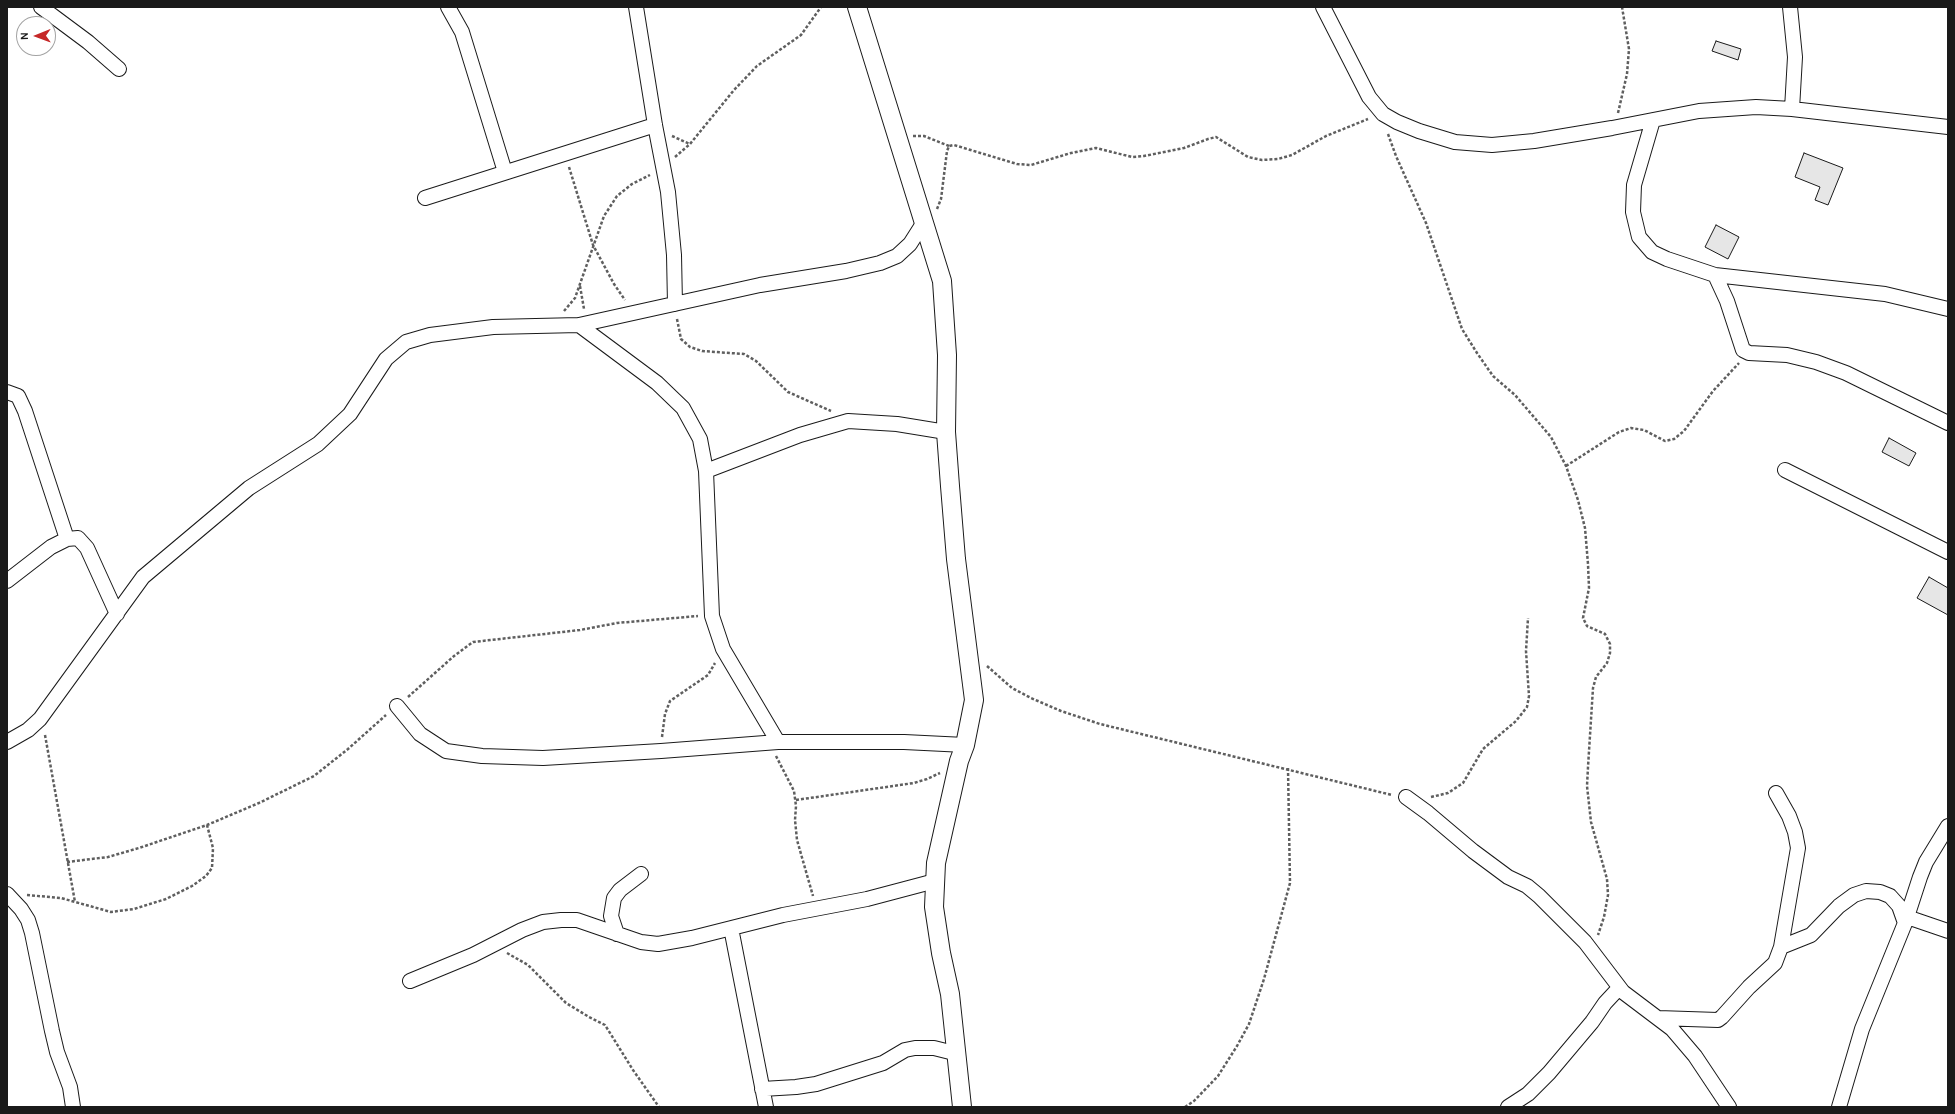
<!DOCTYPE html>
<style>
body{margin:0}
#map{position:relative;width:1955px;height:1114px;overflow:hidden;background:#fff;font-family:Karla,sans-serif}
canvas{display:block}
.frame{position:absolute;inset:0;border:8px solid #1a1a1a;pointer-events:none}
.north{position:absolute;left:16px;top:16px;width:40px;height:40px;box-sizing:border-box;background:#fff;border:1px solid #a3a3a3;border-radius:50%;rotate:269deg;font-size:11px;font-weight:700;line-height:16px;text-align:center;color:#1a1a1a}
.north::after{content:'';display:block;margin:auto;width:14px;height:18px;background:#c62828;clip-path:polygon(50% 0,100% 100%,50% 72%,0 100%)}
</style>
<div id="map">
<canvas width="1955" height="1114"></canvas>
<div class="frame"></div>
<div class="north">N</div>
</div>
<script>
const ctx = document.querySelector('canvas').getContext('2d');
ctx.lineJoin = 'round';
function fillPath(path, color) { ctx.fillStyle = color; ctx.fill(path, 'evenodd'); }
const poly = rows => new Path2D(rows.map(r => 'M' + r).join(''));
function strokePath(path, color, width, dash) { ctx.strokeStyle = color; ctx.lineWidth = width; ctx.lineCap = dash ? 'butt' : 'round'; ctx.setLineDash(dash || []); ctx.stroke(path); }
const building = poly([
 [1716,41,1741,49,1738,60,1712,51,1716,41],
 [1804,153,1843,168,1828,205,1815,200,1820,187,1795,177,1804,153],
 [1716,225,1739,237,1728,259,1705,247,1716,225],
 [1889,438,1916,453,1909,466,1882,452,1889,438],
 [1929,577,1948,588,1948,615,1917,598,1929,577]
]);
fillPath(building, '#e6e6e6');
strokePath(building, '#1a1a1a', 1);
const minor = poly([
 [41,7,88,42,119,69],
 [448,7,462,32,505,172],
 [636,7,655,125,668,192,674,255,675,304],
 [1323,7,1369,97,1383,114,1397,122,1419,131,1455,142,1492,145,1534,141,1612,128,1699,111,1756,107,1792,109,1948,127],
 [1790,7,1795,57,1792,109],
 [1653,120,1634,185,1633,212,1639,237,1652,252,1667,259,1715,275,1885,294,1948,309],
 [425,198,655,125],
 [1715,275,1727,301,1743,350,1749,353,1787,355,1816,362,1846,373,1948,423],
 [579,325,657,383,683,408,700,439,706,471,712,616,723,649,778,742],
 [7,392,18,396,25,411,67,539],
 [1785,470,1948,552],
 [706,471,800,435,848,421,897,424,946,432],
 [7,581,51,547,67,539,78,538,87,548,117,614],
 [397,706,420,734,446,751,482,756,543,758,661,751,778,742,904,742,965,745],
 [7,742,28,730,40,719,143,577,249,488,318,444,350,414,386,359,406,342,430,335,493,327,579,325,760,285,846,271,880,263,897,256,910,244,924,222],
 [1406,797,1428,813,1473,851,1508,877,1527,886,1539,896,1585,942,1623,992,1672,1029,1695,1056,1729,1107],
 [7,894,21,909,28,920,32,933,52,1031,57,1052,70,1087,73,1107],
 [1907,917,1948,931],
 [731,928,766,1107],
 [617,934,611,916,614,898,620,890,641,874],
 [1781,947,1811,935,1839,906,1854,895,1866,891,1880,892,1890,896,1899,906,1905,923],
 [410,981,473,955,522,930,543,922,561,920,577,920,641,942,658,944,692,938,783,915,867,899,935,881],
 [1658,1018,1718,1020,1722,1017,1749,987,1775,963,1781,947,1798,848,1795,832,1789,816,1776,793],
 [762,1089,796,1087,816,1084,883,1063,905,1050,915,1048,934,1048,958,1054],
 [1508,1107,1528,1094,1549,1073,1592,1022,1605,1003,1619,988],
 [1839,1107,1862,1029,1905,923,1920,877,1926,862,1948,826]
]);
const tertiary = poly([
 [857,7,942,281,947,355,946,432,950,486,956,559,974,700,965,745,959,761,936,863,934,907,941,953,950,994,962,1107]
]);
strokePath(minor, '#1a1a1a', 16);
strokePath(tertiary, '#1a1a1a', 20);
strokePath(poly([
 [1618,113,1627,74,1629,49,1622,7],
 [1388,134,1396,156,1426,223,1462,329,1477,353,1493,376,1515,395,1551,437,1566,466,1578,500,1585,528,1588,564,1589,588,1583,618,1587,626,1605,634,1610,644,1610,653,1607,663,1596,677,1593,688,1588,767,1587,786,1591,822,1607,879,1608,895,1604,917,1598,935],
 [672,136,690,144],
 [913,136,924,136,949,146],
 [675,157,690,144,734,90,757,66,801,35,821,7],
 [569,167,593,245,614,284,625,300],
 [937,209,941,199,947,151,949,146,954,145,1017,164,1031,165,1071,153,1096,148,1132,157,1144,156,1184,148,1208,139,1216,137,1248,157,1262,160,1278,159,1292,155,1326,136,1368,119],
 [580,286,584,309],
 [564,311,575,298,604,216,617,196,632,184,650,175],
 [677,319,681,339,690,347,702,351,744,354,756,361,788,392,831,411],
 [1566,466,1619,432,1631,428,1644,430,1665,441,1674,439,1684,431,1713,391,1739,363],
 [987,666,1012,688,1031,698,1061,711,1100,724,1392,795],
 [408,697,454,656,473,642,580,630,617,623,698,616],
 [45,735,75,902],
 [662,737,665,714,670,701,708,675,715,663],
 [776,756,794,791,796,806,795,820,797,840,813,896],
 [1431,797,1448,793,1463,783,1483,749,1516,721,1527,707,1529,696,1526,651,1528,618],
 [796,800,914,783,927,779,940,773],
 [67,862,108,857,139,848,207,825,259,803,314,776,348,749,386,715],
 [27,895,61,898,111,912,134,909,166,899,192,886,206,876,212,868,213,848,207,825],
 [507,953,528,965,566,1003,589,1017,605,1025,633,1070,659,1107],
 [1185,1107,1194,1101,1218,1076,1237,1046,1249,1024,1264,979,1290,883,1288,768]
]), '#5f5f5f', 2.5, [3, 2]);
strokePath(minor, '#fff', 14);
strokePath(tertiary, '#fff', 18);
</script>
